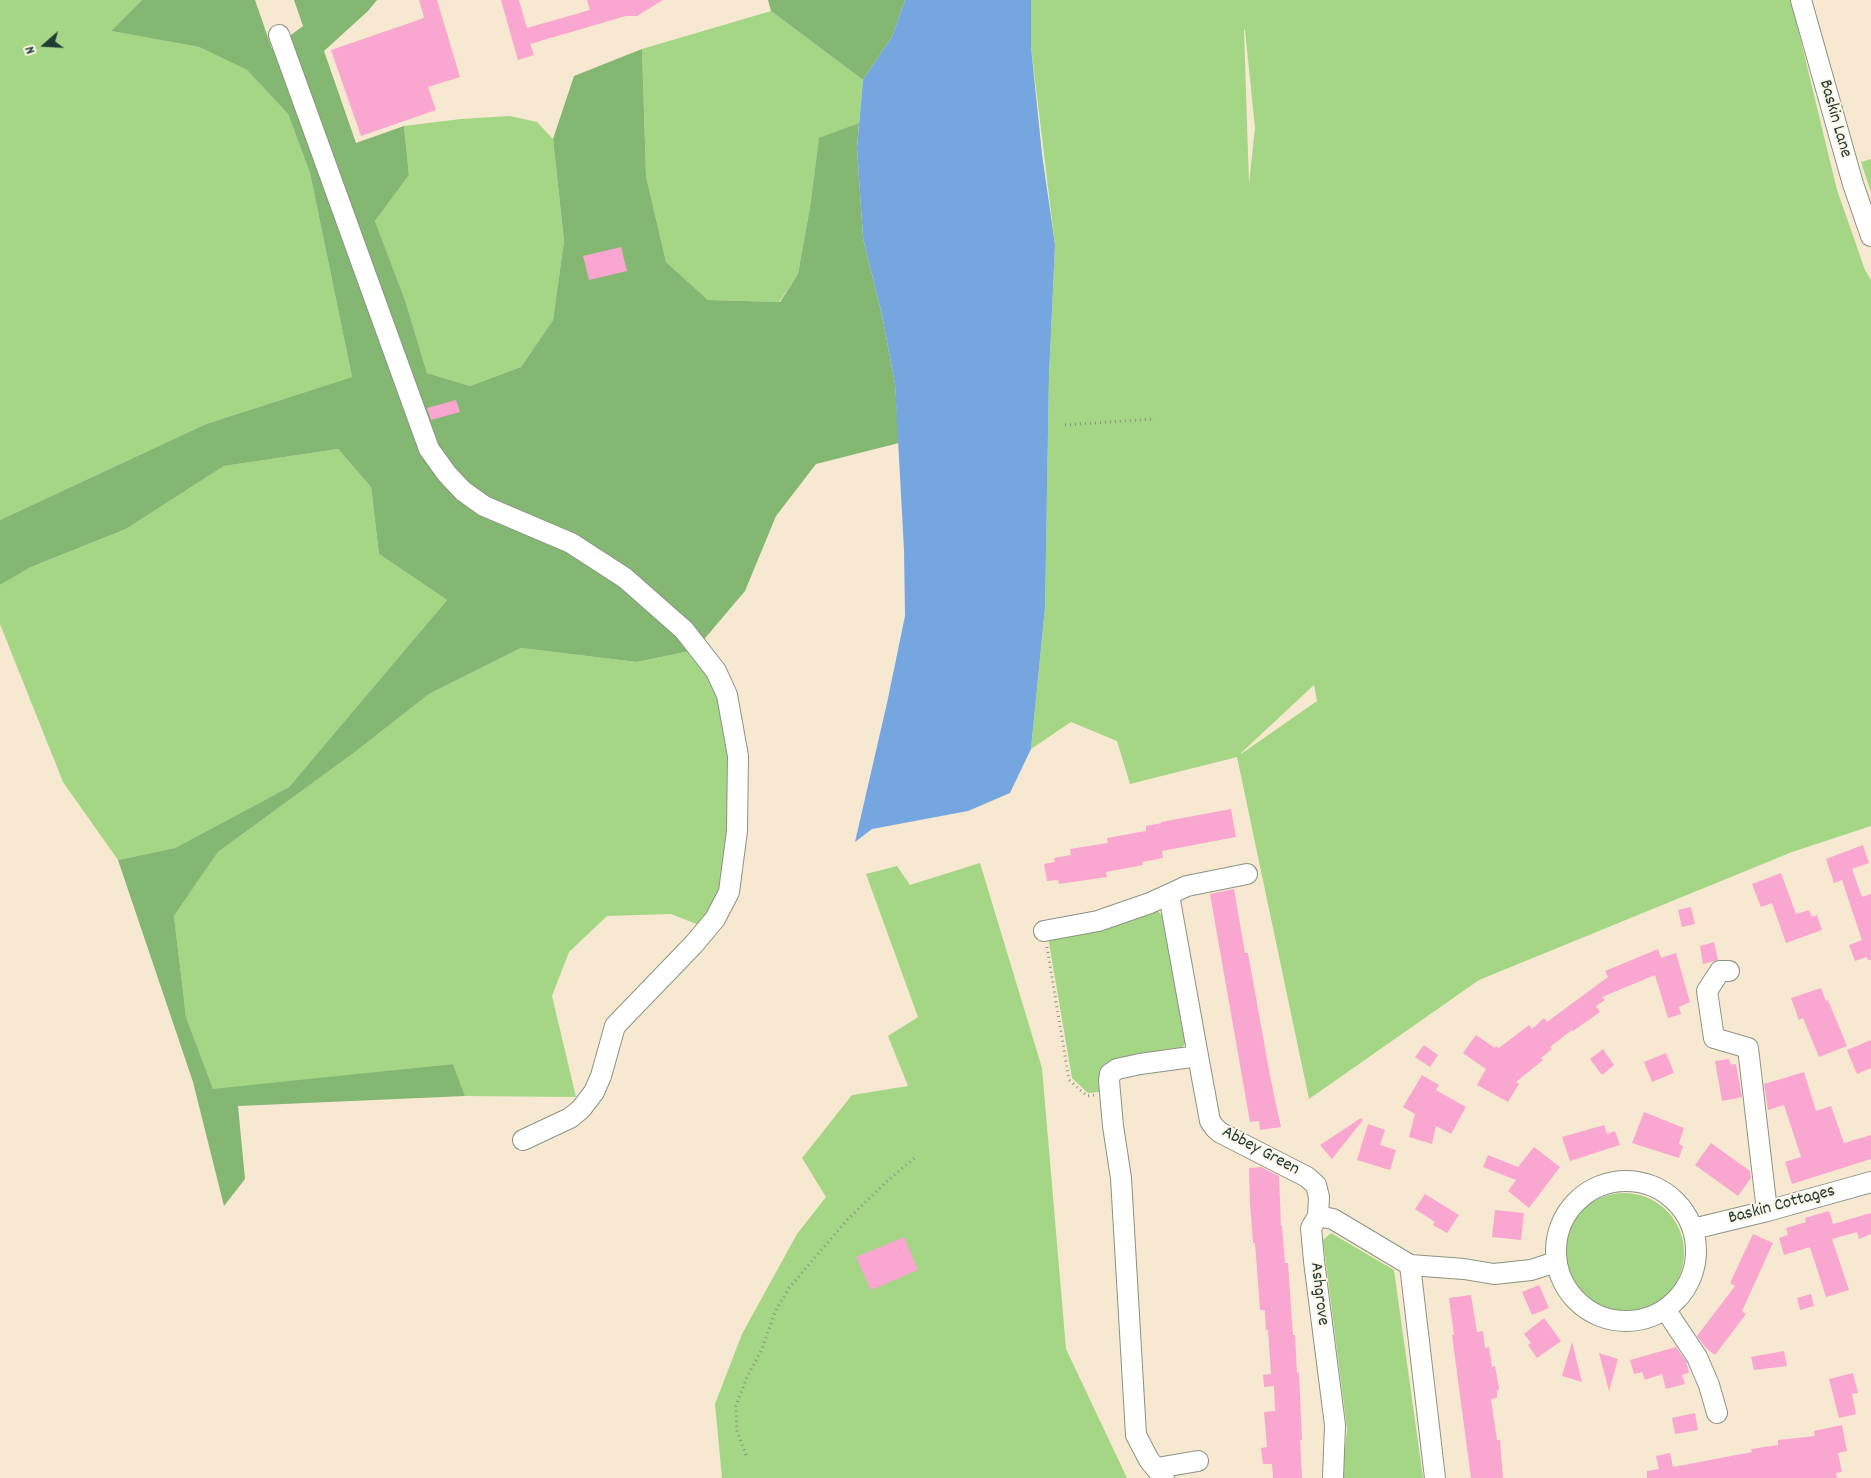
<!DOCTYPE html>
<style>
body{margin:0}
#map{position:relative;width:1871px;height:1478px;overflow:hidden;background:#f7e9d1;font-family:Dekko,sans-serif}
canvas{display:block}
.north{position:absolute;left:20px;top:20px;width:50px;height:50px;-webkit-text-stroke:4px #fcf5e5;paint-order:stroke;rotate:251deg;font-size:14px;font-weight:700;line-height:20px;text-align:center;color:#1f3d34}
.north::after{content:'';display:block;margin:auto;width:18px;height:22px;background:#1f3d34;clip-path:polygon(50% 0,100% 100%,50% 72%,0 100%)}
</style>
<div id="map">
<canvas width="1871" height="1478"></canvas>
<div class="north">N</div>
</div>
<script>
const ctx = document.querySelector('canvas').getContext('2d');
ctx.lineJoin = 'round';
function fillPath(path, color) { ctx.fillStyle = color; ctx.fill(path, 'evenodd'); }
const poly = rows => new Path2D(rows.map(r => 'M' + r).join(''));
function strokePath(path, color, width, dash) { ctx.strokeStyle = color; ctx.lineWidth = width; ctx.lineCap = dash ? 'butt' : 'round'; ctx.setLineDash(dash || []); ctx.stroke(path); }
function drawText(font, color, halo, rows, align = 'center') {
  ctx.font = font + ' Dekko,sans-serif'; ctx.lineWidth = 4; ctx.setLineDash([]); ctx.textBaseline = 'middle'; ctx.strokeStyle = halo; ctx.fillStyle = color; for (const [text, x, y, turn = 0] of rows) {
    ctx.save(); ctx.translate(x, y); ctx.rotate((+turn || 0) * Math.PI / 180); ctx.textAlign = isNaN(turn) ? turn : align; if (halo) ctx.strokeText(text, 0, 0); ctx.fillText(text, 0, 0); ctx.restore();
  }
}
fillPath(poly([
 [0,0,142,0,111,31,199,47,247,70,288,114,310,173,352,377,206,424,0,520],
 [1028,0,1791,0,1837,190,1865,270,1871,280,1871,826,1792,852,1479,980,1309,1099,1237,757,1130,784,1117,741,1071,722,1031,749,1045,608,1049,375,1055,245,1031,47],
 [1245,30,1255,128,1249,184,1244,30],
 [1314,685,1317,701,1241,754,1241,753],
 [771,11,863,80,859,123,819,139,810,207,798,274,779,302,708,300,666,262,646,176,642,49],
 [510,116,537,122,553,139,564,241,553,320,521,367,470,386,427,373,405,300,375,221,409,175,404,126,461,119],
 [1871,159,1871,192,1861,162],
 [338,449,371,487,379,554,447,600,289,787,175,848,118,860,63,782,0,624,0,585,31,567,126,529,224,466],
 [521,648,637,662,695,650,718,689,731,774,729,845,709,929,671,914,607,916,569,952,552,996,576,1097,465,1096,453,1064,213,1090,186,1017,174,916,218,852,355,752,429,694],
 [980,863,1042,1068,1066,1349,1127,1478,722,1478,715,1404,742,1334,797,1234,826,1197,802,1158,852,1095,908,1086,888,1036,918,1017,866,874,897,866,910,885],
 [1153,909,1158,911,1164,918,1186,1043,1179,1050,1100,1078,1099,1092,1088,1093,1072,1078,1048,937],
 '1564 1253a60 60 0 1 1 120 0a60 60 0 1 1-120 0Z',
 [1331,1233,1394,1270,1423,1478,1342,1478,1347,1429,1323,1240]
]), '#a4d685');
fillPath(poly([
 [142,0,255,0,272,49,303,26,294,0,377,0,368,11,324,51,356,143,404,126,409,175,375,221,405,300,427,373,470,386,521,367,553,320,564,241,553,139,574,76,642,49,646,176,666,262,708,300,780,302,798,274,810,207,819,138,859,123,857,148,863,238,882,315,895,384,899,443,816,464,776,516,745,591,695,650,637,662,521,648,429,694,355,752,218,852,174,916,186,1017,213,1089,453,1064,465,1096,238,1106,245,1179,224,1206,193,1082,118,860,175,848,289,787,447,600,379,554,371,487,338,449,224,466,126,529,31,567,0,585,0,520,206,424,352,377,310,173,288,114,247,70,199,47,111,31],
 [768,0,905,0,892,37,863,80,771,11]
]), '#83b772');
fillPath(poly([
 [905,0,1031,0,1031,47,1042,154,1055,245,1049,375,1045,608,1031,749,1010,793,968,811,872,829,855,842,887,703,905,616,904,550,895,384,882,315,863,238,857,148,863,80,892,37]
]), '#75a6e0');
fillPath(poly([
 [419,0,437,0,460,77,428,87,436,110,361,136,331,50,424,18],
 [501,0,519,0,527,28,590,10,587,0,663,0,637,16,626,16,530,44,534,55,518,60],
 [621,247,627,271,589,280,583,256],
 [456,400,460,412,431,420,427,408],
 [1231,809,1236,837,1162,851,1163,858,1142,862,1143,865,1106,872,1107,877,1059,884,1058,880,1047,881,1044,864,1055,862,1054,858,1071,855,1070,849,1108,843,1107,838,1146,831,1146,826,1162,823,1161,822],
 [1863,845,1869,863,1852,869,1862,897,1871,894,1871,960,1868,960,1867,957,1855,961,1849,945,1862,940,1842,880,1834,883,1826,859],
 [1781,873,1796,914,1809,910,1812,917,1817,915,1822,930,1786,943,1772,903,1761,907,1752,884],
 [1234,889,1245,953,1248,953,1271,1081,1281,1127,1260,1130,1259,1121,1250,1122,1210,894],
 [1691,907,1695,924,1682,927,1678,910],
 [1714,942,1718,960,1703,964,1700,946],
 [1658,949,1661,958,1676,953,1690,1002,1679,1007,1681,1014,1668,1018,1655,975,1602,997,1605,1000,1596,1006,1600,1012,1573,1031,1572,1030,1550,1047,1552,1049,1541,1058,1543,1060,1516,1082,1519,1084,1508,1102,1477,1085,1486,1069,1463,1053,1476,1035,1495,1048,1496,1046,1499,1048,1529,1025,1532,1029,1544,1018,1547,1022,1608,977,1605,971],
 [1821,988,1826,1001,1828,1000,1847,1046,1819,1057,1803,1018,1799,1020,1791,998],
 [1871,1040,1871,1068,1857,1074,1847,1050],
 [1424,1045,1438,1055,1430,1067,1415,1057],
 [1603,1049,1614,1065,1602,1075,1590,1059],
 [1666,1053,1674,1073,1652,1082,1644,1062],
 [1729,1059,1731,1065,1736,1064,1742,1097,1722,1101,1715,1061],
 [1804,1072,1816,1111,1831,1106,1844,1143,1871,1135,1871,1159,1792,1184,1785,1162,1801,1157,1784,1105,1768,1110,1764,1084],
 [1422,1075,1439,1085,1436,1090,1466,1107,1451,1134,1436,1126,1432,1144,1409,1137,1415,1114,1403,1107],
 [1644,1112,1684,1128,1679,1144,1683,1146,1679,1158,1632,1143],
 [1361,1118,1363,1120,1332,1159,1320,1145],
 [1368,1124,1385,1130,1380,1145,1396,1150,1390,1170,1357,1160],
 [1604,1125,1607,1134,1615,1131,1620,1145,1570,1161,1562,1137],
 [1711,1143,1750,1171,1751,1178,1738,1196,1695,1165],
 [1534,1147,1560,1167,1529,1208,1508,1191,1516,1180,1483,1167,1488,1155,1518,1167],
 [1261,1167,1279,1176,1281,1226,1282,1226,1285,1263,1288,1263,1293,1335,1295,1335,1297,1373,1299,1372,1302,1440,1300,1440,1302,1478,1273,1478,1272,1464,1263,1464,1261,1448,1267,1447,1264,1412,1275,1411,1274,1386,1264,1387,1263,1375,1271,1374,1268,1330,1266,1330,1265,1310,1260,1310,1255,1243,1253,1243,1250,1204,1249,1168],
 [1425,1194,1459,1215,1447,1233,1433,1225,1435,1222,1415,1209],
 [1495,1210,1524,1213,1521,1240,1492,1237],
 [1829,1211,1833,1224,1871,1213,1871,1234,1859,1239,1857,1232,1832,1239,1849,1290,1826,1297,1810,1247,1784,1255,1779,1238,1788,1235,1786,1228,1806,1222,1805,1218],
 [1753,1234,1773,1243,1742,1311,1746,1314,1715,1355,1706,1348,1697,1336,1735,1286,1730,1283],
 [904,1237,918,1270,871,1290,856,1257],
 [1539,1285,1549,1308,1532,1315,1522,1292],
 [1811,1294,1814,1306,1800,1310,1797,1298],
 [1471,1295,1477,1332,1483,1331,1485,1348,1489,1347,1492,1367,1495,1366,1499,1388,1497,1392,1497,1398,1491,1399,1497,1440,1500,1440,1503,1478,1471,1478,1452,1335,1454,1335,1449,1298],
 [1544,1318,1561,1341,1537,1358,1528,1345,1531,1343,1524,1334],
 [1572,1342,1582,1382,1562,1376],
 [1676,1347,1686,1361,1689,1373,1682,1375,1685,1384,1666,1389,1662,1374,1645,1380,1642,1372,1634,1374,1630,1360],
 [1784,1351,1787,1366,1754,1370,1751,1357],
 [1599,1353,1618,1359,1609,1391],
 [1853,1373,1858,1393,1852,1394,1856,1414,1839,1418,1829,1379],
 [1695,1413,1698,1430,1675,1434,1672,1418],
 [1842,1425,1847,1451,1838,1453,1842,1472,1836,1473,1837,1478,1647,1478,1647,1471,1659,1469,1656,1456,1670,1453,1673,1467,1752,1452,1751,1449,1778,1445,1778,1440,1815,1436,1814,1431]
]), '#f9a6d0');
const minor = poly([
 [1801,0,1853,184,1871,236],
 [279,35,429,449,447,474,463,491,484,506,571,543,625,578,684,630,716,671,727,695,738,756,737,831,729,892,715,919,694,944,615,1026,601,1076,594,1092,581,1109,570,1118,523,1140],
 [1044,931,1098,921,1150,903,1187,886,1247,874],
 [1729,971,1720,971,1707,991,1714,1038,1748,1048,1767,1211],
 [1198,1056,1210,1121,1215,1128,1221,1133,1307,1177,1316,1185,1319,1197,1318,1216],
 '1556 1251a70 70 0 1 1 140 0a70 70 0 1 1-140 0Z',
 [1693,1229,1767,1211,1871,1182],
 [1410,1265,1464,1269,1494,1274,1531,1270,1556,1262],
 [1665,1309,1697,1357,1709,1385,1717,1413],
 [1157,1468,1198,1461],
 [1164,1478,1149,1460,1136,1435,1121,1178,1113,1126,1109,1081,1110,1074,1117,1069,1140,1064,1198,1056,1169,895],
 [1333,1478,1335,1425,1314,1261,1311,1228,1318,1216,1333,1219,1410,1265,1435,1478]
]);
strokePath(minor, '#8b9382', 22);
strokePath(poly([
 [1065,425,1155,419],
 [1047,947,1069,1080,1087,1096,1094,1095],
 [746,1455,737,1431,736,1406,747,1377,762,1349,775,1312,789,1288,847,1220,887,1181,917,1156]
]), '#8b9382', 3, [1, 4]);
strokePath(minor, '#fff', 20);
drawText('18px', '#1f3d34', '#fcf5e5', [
 ["Baskin Lane",1834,119,74],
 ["Abbey Green",1260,1152,28],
 ["Baskin Cottages",1782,1206,-15],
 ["Ashgrove",1318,1294,83]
]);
</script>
